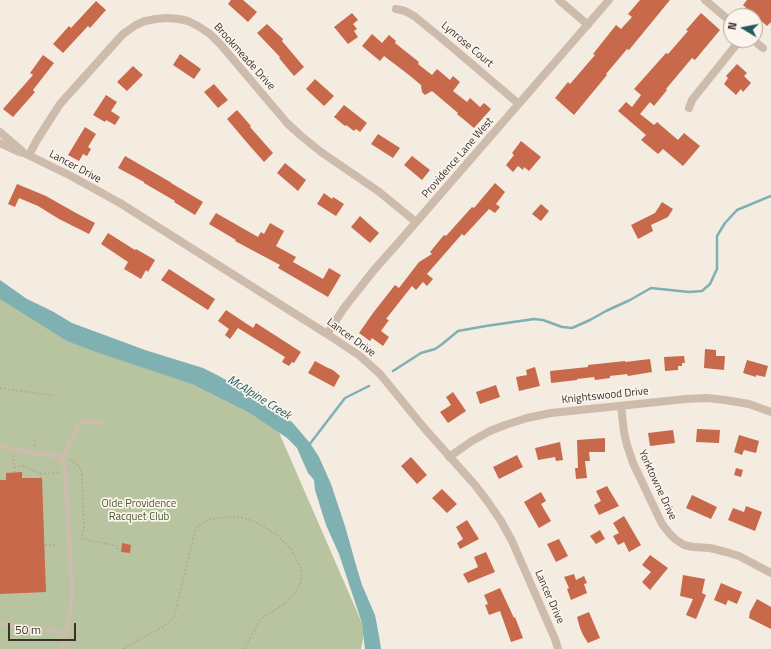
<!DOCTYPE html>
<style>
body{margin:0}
#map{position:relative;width:771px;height:649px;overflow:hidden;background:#f4ebe1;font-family:"Titillium Web",sans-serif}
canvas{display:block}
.north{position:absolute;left:723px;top:8px;width:40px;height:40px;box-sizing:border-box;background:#fbf5ee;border:1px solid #aea6a0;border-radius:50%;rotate:280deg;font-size:11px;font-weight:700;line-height:16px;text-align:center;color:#3b302b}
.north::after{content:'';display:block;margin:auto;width:14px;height:18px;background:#1f5a5e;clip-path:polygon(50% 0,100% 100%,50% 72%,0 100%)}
.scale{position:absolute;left:8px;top:623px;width:68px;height:18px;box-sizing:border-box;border:2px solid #3b302b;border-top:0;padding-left:5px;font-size:12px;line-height:14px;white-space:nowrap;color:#3b302b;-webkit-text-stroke:3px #fbf5ee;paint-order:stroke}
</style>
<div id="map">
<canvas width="771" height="649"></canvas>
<div class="north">N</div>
<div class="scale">50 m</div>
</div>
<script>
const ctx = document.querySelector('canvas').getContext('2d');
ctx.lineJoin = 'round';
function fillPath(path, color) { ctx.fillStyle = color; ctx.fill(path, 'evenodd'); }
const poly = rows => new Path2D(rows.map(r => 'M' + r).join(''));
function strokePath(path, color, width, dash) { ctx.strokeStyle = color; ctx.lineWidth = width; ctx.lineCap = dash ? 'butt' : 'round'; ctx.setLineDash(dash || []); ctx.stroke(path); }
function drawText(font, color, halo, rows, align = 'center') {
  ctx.font = font + ' "Titillium Web",sans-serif'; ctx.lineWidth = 3.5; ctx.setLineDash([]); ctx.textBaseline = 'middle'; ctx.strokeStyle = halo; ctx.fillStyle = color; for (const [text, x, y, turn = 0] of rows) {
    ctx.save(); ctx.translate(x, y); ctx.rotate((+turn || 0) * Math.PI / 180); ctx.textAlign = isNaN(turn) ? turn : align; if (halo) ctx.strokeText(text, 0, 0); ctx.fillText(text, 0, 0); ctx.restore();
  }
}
fillPath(poly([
 [0,283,76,334,129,351,274,421,365,630,361,649,0,649]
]), '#b8c4a0');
fillPath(poly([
 [0,280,27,299,52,311,72,323,145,350,203,368,219,376,242,389,267,407,292,422,310,443,319,457,331,484,345,526,356,565,362,585,375,615,379,636,381,649,365,649,362,623,339,554,326,525,315,490,314,480,308,473,297,448,287,438,250,413,192,384,96,352,67,341,0,299]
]), '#7fb0b2');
strokePath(poly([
 [393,371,421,353,435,349,441,345,458,331,486,326,534,319,543,320,562,327,572,328,590,320,606,311,630,300,651,288,689,292,702,291,710,284,717,269,717,236,725,223,737,210,771,196],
 [309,445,345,398,369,386]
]), '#7fb0b2', 2.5);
fillPath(poly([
 [231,0,243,0,257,12,248,22,228,4],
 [640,0,670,0,629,50,627,49,606,74,607,75,574,115,555,98,568,82,570,84,595,55,593,54,616,25,621,29,632,17,628,14],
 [747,0,771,0,771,22,767,26,743,5],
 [96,1,106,10,90,28,88,26,63,53,53,44,69,26,71,28],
 [352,13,358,20,353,24,357,29,354,31,358,37,348,44,334,27],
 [701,13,720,30,695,60,692,58,666,89,667,90,654,106,650,102,640,114,654,125,657,122,678,140,684,133,700,146,683,166,663,149,658,154,641,140,646,135,618,111,626,102,632,107,641,95,634,89,666,53,668,54,688,31,686,30],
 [267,24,283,39,282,41,304,67,294,76,279,58,280,57,257,33],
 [372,34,382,43,389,35,396,41,395,43,419,62,418,64,432,75,437,69,450,80,453,76,460,82,453,91,467,102,470,98,480,107,484,103,491,109,474,128,457,114,458,113,432,91,425,95,422,92,421,85,409,75,384,56,380,61,362,46],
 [180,54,201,69,194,79,173,65],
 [43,55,54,63,33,90,35,92,13,117,3,109,33,75,30,73],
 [737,64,747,73,744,76,751,83,743,92,741,89,736,95,724,84,728,78,726,76],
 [133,66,143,75,127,91,117,82],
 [315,79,334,96,324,106,306,89],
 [214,84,228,100,218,108,204,92],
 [106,95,117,102,111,111,120,117,115,125,106,120,105,122,93,115],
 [344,105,367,123,360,132,356,129,354,131,346,125,345,126,334,117],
 [237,110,251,126,250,127,273,153,264,162,249,145,227,119],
 [85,127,96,134,88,147,91,149,87,156,83,154,79,161,68,155],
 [378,134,400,148,393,158,371,144],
 [521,141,541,157,529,171,524,167,523,170,518,166,513,172,506,165,514,155,512,153],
 [125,156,172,183,171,183,203,202,195,215,174,202,175,201,144,183,144,182,118,168],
 [412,156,430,170,422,180,404,165],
 [285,163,306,180,298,191,277,173],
 [495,183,505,192,496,204,500,207,495,213,489,209,464,236,462,234,427,274,433,279,427,286,423,282,416,290,412,286,386,319,389,320,381,331,389,337,383,346,372,338,370,341,359,333,373,313,395,285,399,288,419,262,432,254,430,252,444,235,446,236,472,207,474,208],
 [17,184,46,196,76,213,95,223,89,234,59,219,38,206,19,198,15,207,8,204],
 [324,193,332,199,333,197,344,204,336,216,317,204],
 [662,202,673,209,668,217,651,225,653,231,638,239,631,225,655,213],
 [541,204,549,211,541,221,532,214],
 [216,213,258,237,261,232,264,234,270,223,284,231,276,246,296,257,293,262,323,279,329,268,341,275,328,297,278,268,280,265,235,241,236,240,209,224],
 [360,216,379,233,370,243,351,227],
 [108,233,135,250,136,249,155,260,148,272,146,270,141,279,124,269,128,262,101,244],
 [169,269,215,299,208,310,161,280],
 [226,310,253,328,256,323,301,352,294,363,292,362,289,366,282,362,285,357,238,328,230,339,225,335,229,329,218,321],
 [705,349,716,350,716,356,725,356,724,370,704,368],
 [684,356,685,363,682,363,682,366,678,366,678,370,665,371,664,357],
 [650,359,652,372,628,376,627,374,610,376,610,378,595,380,594,377,577,379,577,380,551,383,550,371,588,367,588,365,625,361,625,362],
 [747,360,768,366,765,377,756,375,756,377,743,373],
 [315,361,326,367,333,370,340,376,334,387,308,373],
 [535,367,540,386,519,391,516,377,527,375,526,370],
 [496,385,500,397,480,404,476,392],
 [453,392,466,411,448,423,440,412,451,405,446,397],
 [697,429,720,430,719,443,696,442],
 [673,430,675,443,650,446,648,433],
 [739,435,759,441,756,453,744,450,742,455,734,452],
 [605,438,605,452,589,452,590,461,585,461,587,478,576,479,575,468,578,468,577,440],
 [560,442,563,460,556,461,555,457,538,460,535,448],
 [517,455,523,467,499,479,493,467],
 [411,457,427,475,417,484,401,466],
 [736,468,743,470,741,477,734,475],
 [22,472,22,478,42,478,46,592,0,594,0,480,6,480,6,473],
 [607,486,619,506,599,515,594,505,601,501,596,491],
 [442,489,457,504,447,513,432,498],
 [541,492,546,501,541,504,551,521,539,528,524,502],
 [692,495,717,507,711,519,686,508],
 [746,506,762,512,755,531,728,520,733,508,744,512],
 [624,516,641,545,629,552,624,542,618,545,613,536,619,533,613,523],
 [467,520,479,539,460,549,457,543,463,539,456,527],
 [600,530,605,539,596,544,590,536],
 [559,539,568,556,556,562,547,544],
 [122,543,131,545,130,553,121,552],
 [486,552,495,572,468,583,463,574,478,567,474,557],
 [650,555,668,568,650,590,642,582,651,572,642,565],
 [574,574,576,580,584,576,587,583,584,584,587,593,571,600,567,589,569,588,564,577],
 [683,575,705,579,702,593,706,595,696,619,686,615,693,599,680,596],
 [721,583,742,592,737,604,728,600,726,605,714,600],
 [500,588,514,618,515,617,523,638,511,642,500,611,489,615,485,605,488,604,484,595],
 [757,599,771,607,771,629,749,618,750,612],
 [589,612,600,638,588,643,583,635,580,628,577,617]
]), '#c8694b');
strokePath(poly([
 [0,388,55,396],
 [34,446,35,439],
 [13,455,15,472],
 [70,459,79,466,82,476,84,530,82,534,82,539,118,546,117,551],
 [14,467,24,466,39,473,48,474,59,472],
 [40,473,41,478],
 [45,545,55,545],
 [123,649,164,626,171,620,174,617,193,539,195,532,198,526,207,520,216,518,239,517,251,520,266,528,277,535,292,550,301,568,302,574,300,584,295,593,284,604,265,616,260,620,244,649]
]), '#b9a596', 1.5, [2, 2]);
strokePath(poly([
 [0,446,20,451,63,457],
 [0,623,16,626,54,631,65,634],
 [62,649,71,609,72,590,65,470,62,459,63,457,79,424,83,421,87,421,103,423]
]), '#cdbbac', 4);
strokePath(poly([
 [559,0,588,25],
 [705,0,731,22],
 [396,9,405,11,414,16,440,37,519,104],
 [753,40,763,48],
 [689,108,692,100,740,40],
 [0,132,22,151],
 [0,143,19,152,24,153,71,176,120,203,327,334,360,356,380,374,425,429,475,485,488,502,501,521,512,541,555,639,558,649],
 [29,155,37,140,60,104,123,34,136,25,145,21,156,19,167,18,179,19,188,21,198,26,210,34,221,45,287,123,300,135,321,152,378,191,416,222],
 [327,334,344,308,374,270,398,243,609,0],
 [621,406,624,432,627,445,633,463,662,524,670,534,675,539,684,545,693,547,710,548,726,552,739,556,771,573],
 [449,457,472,441,490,431,505,425,527,418,551,413,686,399,707,398,725,400,749,404,771,412]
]), '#cdbbac', 8);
drawText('11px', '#3b302b', '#fbf5ee', [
 ["Lynrose Court",467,45,40],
 ["Brookmeade Drive",244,57,48],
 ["Providence Lane West",458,158,-49],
 ["Lancer Drive",75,167,28],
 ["Lancer Drive",351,338,36],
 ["Knightswood Drive",605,396,-6],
 ["Yorktowne Drive",657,485,65],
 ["Lancer Drive",549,597,66]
]);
drawText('11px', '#4a5a2e', '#fbf5ee', [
 ["Olde Providence",139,504],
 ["Racquet Club",139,517]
]);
drawText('italic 12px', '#1f5a5e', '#fbf5ee', [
 ["McAlpine Creek",259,398,32]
]);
</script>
